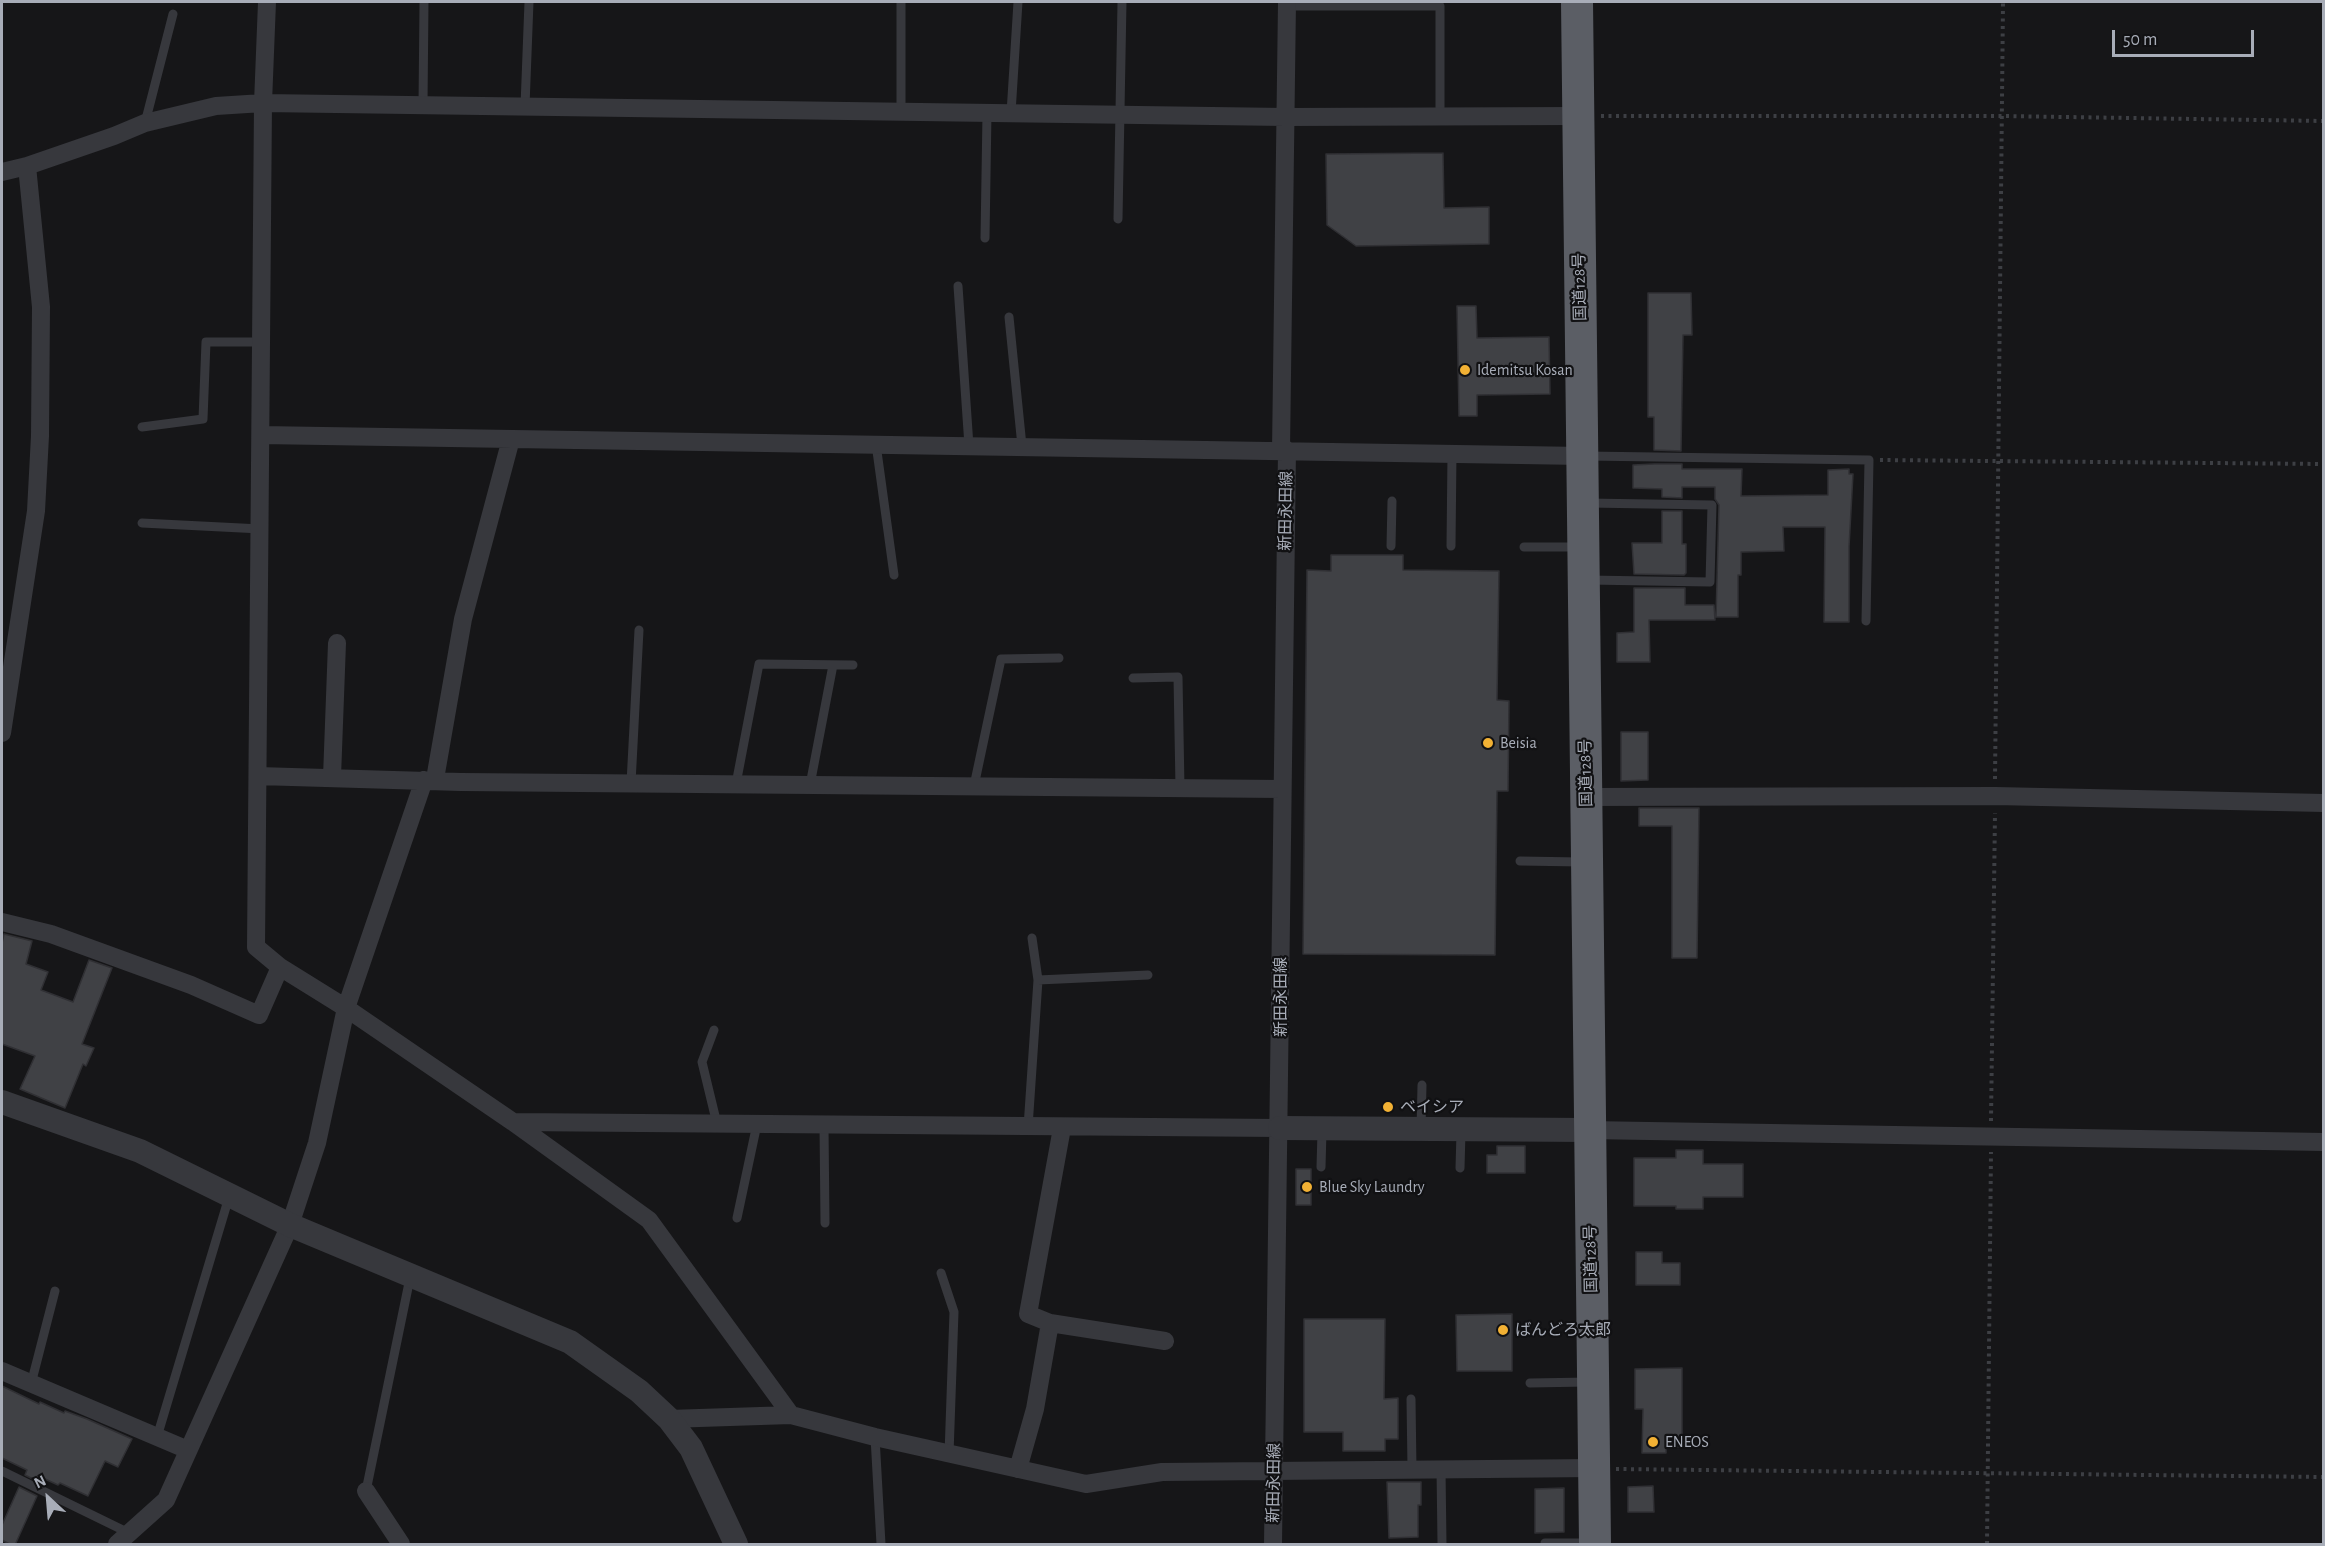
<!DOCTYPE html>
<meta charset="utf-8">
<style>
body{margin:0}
#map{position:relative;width:2325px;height:1546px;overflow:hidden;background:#161618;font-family:"Alegreya Sans",sans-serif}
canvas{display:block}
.frame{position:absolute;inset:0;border:3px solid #a8adb8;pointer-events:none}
.north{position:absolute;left:18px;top:1468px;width:60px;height:60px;-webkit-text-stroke:4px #111113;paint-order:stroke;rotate:334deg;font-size:16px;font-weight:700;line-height:24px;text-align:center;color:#a8adb8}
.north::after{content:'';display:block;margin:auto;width:21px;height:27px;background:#a8adb8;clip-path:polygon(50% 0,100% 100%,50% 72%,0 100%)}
.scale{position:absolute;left:2112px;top:30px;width:142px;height:27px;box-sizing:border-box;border:3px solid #a8adb8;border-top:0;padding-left:8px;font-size:18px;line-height:21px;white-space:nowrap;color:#a8adb8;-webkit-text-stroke:4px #111113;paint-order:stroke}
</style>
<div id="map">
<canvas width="2325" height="1546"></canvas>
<div class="frame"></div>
<div class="north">N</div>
<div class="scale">50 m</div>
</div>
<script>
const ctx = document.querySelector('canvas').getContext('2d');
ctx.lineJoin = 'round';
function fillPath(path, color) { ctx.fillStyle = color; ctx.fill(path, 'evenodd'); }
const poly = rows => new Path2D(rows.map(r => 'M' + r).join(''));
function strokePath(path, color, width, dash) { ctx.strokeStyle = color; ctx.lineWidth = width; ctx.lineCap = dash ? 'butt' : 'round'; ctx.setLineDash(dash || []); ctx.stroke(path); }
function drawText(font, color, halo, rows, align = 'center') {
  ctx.font = font + ' "Alegreya Sans","Noto Sans JP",sans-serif'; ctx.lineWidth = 4.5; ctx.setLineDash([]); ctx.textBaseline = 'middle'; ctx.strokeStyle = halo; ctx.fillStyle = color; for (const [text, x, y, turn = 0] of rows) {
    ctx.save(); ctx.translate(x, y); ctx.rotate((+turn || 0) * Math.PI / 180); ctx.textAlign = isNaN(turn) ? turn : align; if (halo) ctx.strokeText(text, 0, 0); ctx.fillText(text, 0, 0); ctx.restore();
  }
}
const building = poly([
 [1443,153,1444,208,1489,207,1489,244,1356,246,1327,225,1326,154,1443,153],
 [1648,293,1691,293,1692,335,1683,335,1681,451,1654,450,1654,417,1648,417,1648,293],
 [1457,306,1476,306,1477,338,1549,337,1550,394,1477,395,1477,416,1459,416,1457,306],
 [1654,464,1682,464,1682,469,1742,469,1741,496,1828,495,1828,470,1849,469,1849,474,1853,474,1849,547,1849,622,1824,622,1825,527,1783,527,1784,551,1741,552,1741,575,1738,575,1738,617,1716,617,1719,505,1715,499,1715,487,1682,487,1682,498,1662,497,1662,489,1633,488,1633,465,1654,464],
 [1662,511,1682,511,1682,544,1686,544,1686,573,1684,575,1634,574,1632,543,1662,543,1662,511],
 [1331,555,1403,555,1403,570,1499,571,1497,700,1509,701,1508,791,1497,791,1495,955,1303,954,1307,570,1331,571,1331,555],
 [1634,588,1685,588,1685,605,1714,605,1715,620,1649,620,1650,662,1617,662,1617,633,1634,632,1634,588],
 [1621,732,1648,732,1648,780,1621,781,1621,732],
 [1639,808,1699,808,1697,958,1672,958,1672,826,1639,826,1639,808],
 [4,934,32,941,26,964,48,972,41,990,73,1002,89,960,112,968,82,1044,94,1048,86,1066,83,1064,65,1108,20,1089,35,1056,2,1044,2,943,4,934],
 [1497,1146,1525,1146,1525,1173,1487,1173,1487,1155,1497,1155,1497,1146],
 [1676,1150,1703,1150,1703,1164,1743,1164,1743,1197,1703,1197,1703,1209,1676,1209,1676,1206,1634,1206,1634,1158,1676,1158,1676,1150],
 [1296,1169,1311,1169,1311,1205,1296,1205,1296,1169],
 [1636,1252,1662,1252,1662,1263,1680,1263,1680,1285,1636,1285,1636,1252],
 [1512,1314,1512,1371,1457,1371,1456,1315,1512,1314],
 [1304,1319,1385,1319,1384,1399,1398,1398,1398,1439,1385,1439,1385,1451,1343,1451,1343,1432,1304,1432,1304,1319],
 [1682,1368,1682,1447,1666,1447,1666,1453,1642,1453,1643,1409,1635,1409,1635,1369,1682,1368],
 [2,1386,39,1404,40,1402,64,1413,65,1411,87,1419,132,1439,118,1467,105,1461,88,1496,60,1483,58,1485,45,1479,43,1484,25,1475,27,1470,2,1458,2,1386],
 [1387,1482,1421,1482,1421,1505,1418,1505,1418,1537,1389,1538,1387,1482],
 [1653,1486,1654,1512,1628,1512,1628,1487,1653,1486],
 [19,1487,37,1496,15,1545,11,1545,2,1540,2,1525,19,1487],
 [1564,1488,1564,1532,1535,1533,1535,1489,1564,1488]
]);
fillPath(building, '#404145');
strokePath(building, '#303034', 1.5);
strokePath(poly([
 [1601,116,2001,116,2324,121],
 [1880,460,2324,464],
 [1995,779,2003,2],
 [1991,1121,1995,813],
 [1616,1469,2324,1477],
 [1987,1544,1991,1152]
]), '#3d3f44', 4, [3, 4.5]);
strokePath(poly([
 [1287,6,1440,6,1440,117],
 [423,105,424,2],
 [525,106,529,2],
 [901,112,901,2],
 [1011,113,1018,2],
 [145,123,173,14],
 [1118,219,1122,2],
 [985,238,987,113],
 [958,286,969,446],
 [1009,317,1022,446],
 [142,427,203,419,206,342,262,342],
 [876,444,894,575],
 [1586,456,1869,460,1866,621],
 [142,523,261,529],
 [1391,546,1392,501],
 [1451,546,1452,453],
 [1524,547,1578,547],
 [1588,580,1710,582,1712,505,1588,503],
 [1133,678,1178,677,1180,788],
 [631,783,639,630],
 [736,784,759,664,853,665],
 [810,785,833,665],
 [974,786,1001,659,1059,658],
 [1520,861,1581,862],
 [1038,980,1148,975],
 [714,1030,702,1062,717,1124],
 [824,1125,825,1223],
 [1028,1127,1038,980,1032,938],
 [1421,1129,1422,1085],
 [1321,1167,1322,1131],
 [1460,1168,1461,1132],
 [737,1218,757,1124],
 [941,1273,954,1312,949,1454],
 [1530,1383,1588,1382],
 [31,1384,55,1291],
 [1411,1399,1412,1469],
 [157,1437,229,1197],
 [875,1437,881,1544],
 [1441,1469,1442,1544],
 [2,1471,129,1533],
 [366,1491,410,1278],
 [1545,1543,1589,1543]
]), '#37383d', 9);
strokePath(poly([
 [267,2,263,103,256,947,280,967,346,1008,513,1122,649,1220,791,1415],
 [2,172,27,166,114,136,145,123,216,106,263,103,1285,117,1577,116],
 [261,435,1583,456],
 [1281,450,1287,2],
 [2,733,36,511,40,436,41,307,27,166],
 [258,776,461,782,1282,789],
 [332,777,337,643],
 [435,779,463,619,511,439],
 [1586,797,1995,796,2324,803],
 [2,922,51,934,191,985,259,1015,280,967],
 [513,1122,1280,1128],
 [1062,1128,1028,1314,1050,1323,1165,1341],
 [1588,1130,2324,1142],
 [2,1371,188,1450],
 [669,1419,791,1415,875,1437,1086,1484,1162,1472,1595,1468],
 [1018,1469,1035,1409,1050,1323],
 [366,1491,401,1544],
 [117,1544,166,1500,290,1225,317,1143,346,1008,424,780],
 [1273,1544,1287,450]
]), '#37383d', 18);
strokePath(poly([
 [2,1102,140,1151,290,1225,570,1342,639,1391,669,1419,691,1448,736,1544],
 [1280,1128,1588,1130]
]), '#37383d', 24);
strokePath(poly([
 [1577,2,1595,1544]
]), '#5b5e65', 32);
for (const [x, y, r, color] of [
 [1465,370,6,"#f2b134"],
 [1488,743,6,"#f2b134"],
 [1388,1107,6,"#f2b134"],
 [1307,1187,6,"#f2b134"],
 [1503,1330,6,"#f2b134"],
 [1653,1442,6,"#f2b134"]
]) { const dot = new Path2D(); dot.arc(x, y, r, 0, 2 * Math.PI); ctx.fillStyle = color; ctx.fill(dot); strokePath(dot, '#111113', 2); }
drawText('16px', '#a8adb8', '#111113', [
 ["国道128号",1580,287,-91],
 ["新田永田線",1286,511,-89],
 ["国道128号",1586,773,-91],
 ["新田永田線",1281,997,-90],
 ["国道128号",1591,1259,-91],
 ["新田永田線",1274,1483,-89]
]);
drawText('16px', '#a8adb8', '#111113', [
 ["Idemitsu Kosan",1477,370],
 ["Beisia",1500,743],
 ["ベイシア",1400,1107],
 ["Blue Sky Laundry",1319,1187],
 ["ばんどろ太郎",1515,1330],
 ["ENEOS",1665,1442]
], 'left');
</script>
